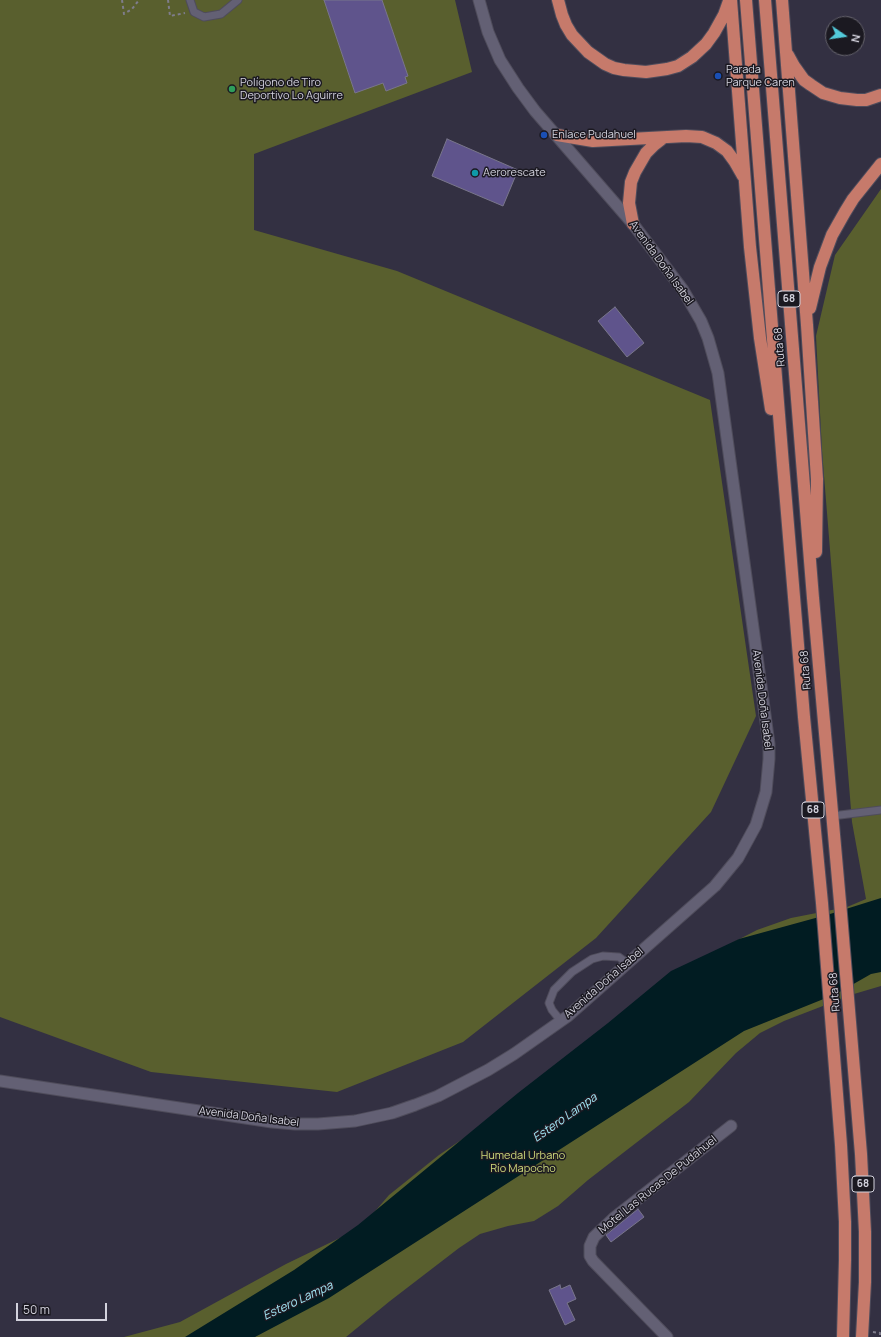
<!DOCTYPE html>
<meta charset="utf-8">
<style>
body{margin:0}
#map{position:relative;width:881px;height:1337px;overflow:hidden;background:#333042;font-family:Manrope,sans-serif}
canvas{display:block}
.north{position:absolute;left:825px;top:16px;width:40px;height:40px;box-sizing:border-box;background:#1b1921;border:1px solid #65636c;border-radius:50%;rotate:103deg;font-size:11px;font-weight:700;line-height:16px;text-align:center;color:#d3d2dd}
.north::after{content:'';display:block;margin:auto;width:14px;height:18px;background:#53cbdb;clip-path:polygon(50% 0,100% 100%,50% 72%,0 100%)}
.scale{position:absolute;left:16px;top:1303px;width:91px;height:18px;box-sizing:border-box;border:2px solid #d3d2dd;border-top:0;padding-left:5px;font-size:12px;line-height:14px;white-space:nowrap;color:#d3d2dd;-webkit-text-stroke:3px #1b1921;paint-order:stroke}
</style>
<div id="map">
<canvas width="881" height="1337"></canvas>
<div class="north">N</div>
<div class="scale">50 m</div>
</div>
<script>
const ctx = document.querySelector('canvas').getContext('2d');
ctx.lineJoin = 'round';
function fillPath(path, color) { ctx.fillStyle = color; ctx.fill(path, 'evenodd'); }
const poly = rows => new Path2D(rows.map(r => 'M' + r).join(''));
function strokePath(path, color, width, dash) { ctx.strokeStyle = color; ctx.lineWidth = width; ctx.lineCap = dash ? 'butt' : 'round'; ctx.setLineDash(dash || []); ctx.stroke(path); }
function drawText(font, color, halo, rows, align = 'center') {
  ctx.font = font + ' Manrope,sans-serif'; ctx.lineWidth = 3; ctx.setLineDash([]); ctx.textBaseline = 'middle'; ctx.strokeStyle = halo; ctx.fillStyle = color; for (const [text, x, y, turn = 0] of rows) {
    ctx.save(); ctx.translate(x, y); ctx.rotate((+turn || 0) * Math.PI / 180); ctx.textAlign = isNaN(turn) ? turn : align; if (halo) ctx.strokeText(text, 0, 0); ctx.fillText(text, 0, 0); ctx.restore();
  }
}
fillPath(poly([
 [0,0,455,0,472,72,254,154,254,230,397,271,710,400,756,716,711,812,596,938,463,1042,337,1092,151,1072,0,1017],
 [881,189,881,986,854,994,784,1021,760,1033,736,1053,689,1102,588,1180,558,1206,534,1221,508,1226,480,1234,459,1248,390,1301,346,1337,124,1337,180,1322,286,1264,350,1233,365,1223,389,1195,439,1155,467,1136,724,947,757,930,791,918,847,907,866,899,852,822,822,451,816,336,835,255]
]), '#595f2e');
fillPath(poly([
 [881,898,881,972,871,974,836,994,744,1031,329,1298,255,1337,185,1337,294,1270,358,1225,518,1093,608,1023,671,971,739,939,830,914]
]), '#011c22');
const building = poly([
 [324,0,382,0,408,76,405,77,407,83,386,91,383,83,355,93,324,0],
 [447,139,518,170,503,206,432,176,447,139],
 [615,307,644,343,627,357,598,321,615,307],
 [638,1209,644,1217,611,1242,606,1235,638,1209],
 [560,1285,561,1289,570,1285,576,1299,567,1303,575,1320,565,1325,549,1290,560,1285]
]);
fillPath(building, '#5f548c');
strokePath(building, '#79768b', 1);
const service = poly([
 [190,0,194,12,204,17,221,14,238,0],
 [832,816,881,810],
 [561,1021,552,1010,549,1003,554,990,572,972,592,959,603,956,619,957,627,963]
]);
const minor = poly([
 [667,1337,593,1261,590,1256,590,1246,594,1237,615,1217,731,1126]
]);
const tertiary = poly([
 [0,1081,272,1122,295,1124,318,1124,355,1121,392,1113,415,1105,438,1096,488,1070,514,1054,568,1016,715,886,738,858,756,825,766,792,769,759,769,744,718,373,708,338,701,321,683,290,633,224,535,111,518,88,500,60,488,32,479,0]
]);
const motorway = poly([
 [558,0,562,15,566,25,572,35,588,52,605,64,614,68,624,70,646,72,667,69,678,66,692,57,706,44,714,33,724,15,729,1],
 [731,0,750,247,760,338,771,409],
 [746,0,783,465,804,717,822,903,841,1145,845,1222,845,1260,843,1337],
 [765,0,813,598,840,902,861,1154,865,1232,865,1282,862,1337],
 [782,0,807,325,817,479,816,552],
 [788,55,794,66,804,80,811,85,823,93,840,98,857,100,866,100,881,95],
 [557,135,593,141,686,136,702,137,716,143,727,151,735,162,743,176],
 [633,224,629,203,631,182,635,172,646,153,654,145,663,138],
 [810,308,820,267,832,235,845,212,853,199,881,164]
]);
strokePath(service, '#4f4c5b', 9);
strokePath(minor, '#4f4c5b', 13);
strokePath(tertiary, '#4f4c5b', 13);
strokePath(motorway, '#4f4c5b', 14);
strokePath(poly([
 [122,0,124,14,132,9,139,0],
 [168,0,170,16,185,13],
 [873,1332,880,1333,880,1337]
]), '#7f7d8c', 2, [3, 3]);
strokePath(service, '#636074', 7);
strokePath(minor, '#636074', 11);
strokePath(tertiary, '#636074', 11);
strokePath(motorway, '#c67a6b', 12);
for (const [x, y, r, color] of [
 [718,76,4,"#1a4fb4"],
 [232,89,4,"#2e9e5b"],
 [544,135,4,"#1a4fb4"],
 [475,173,4,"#0f9aa8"]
]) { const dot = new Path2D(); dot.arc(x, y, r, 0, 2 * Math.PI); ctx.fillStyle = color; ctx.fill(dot); strokePath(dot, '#1b1921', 1.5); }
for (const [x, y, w] of [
 [789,299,22],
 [813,810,22],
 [863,1184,22]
]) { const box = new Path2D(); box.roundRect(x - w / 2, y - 8, w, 16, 3); ctx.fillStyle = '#1b1921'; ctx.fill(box); strokePath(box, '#d3d2dd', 1); }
drawText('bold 10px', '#d3d2dd', null, [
 ["68",789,299],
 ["68",813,810],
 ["68",863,1184]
]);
drawText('11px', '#d3d2dd', '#1b1921', [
 ["Parada",726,70],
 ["Parque Caren",726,83],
 ["Polígono de Tiro",240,83],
 ["Deportivo Lo Aguirre",240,96],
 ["Enlace Pudahuel",552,135],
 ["Aerorescate",483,173]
], 'left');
drawText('11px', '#d3d2dd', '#1b1921', [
 ["Avenida Doña Isabel",661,263,54],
 ["Ruta 68",780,347,-95],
 ["Ruta 68",806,670,-95],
 ["Avenida Doña Isabel",762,700,83],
 ["Avenida Doña Isabel",604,983,-41],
 ["Ruta 68",835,992,-95],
 ["Avenida Doña Isabel",249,1117,7],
 ["Motel Las Rucas De Pudahuel",658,1185,-39]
]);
drawText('11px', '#cfdb7c', '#1b1921', [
 ["Humedal Urbano",523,1156],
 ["Río Mapocho",523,1169]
]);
drawText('italic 12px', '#a2e7f6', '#1b1921', [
 ["Estero Lampa",565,1118,-35],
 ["Estero Lampa",298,1301,-25]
]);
</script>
